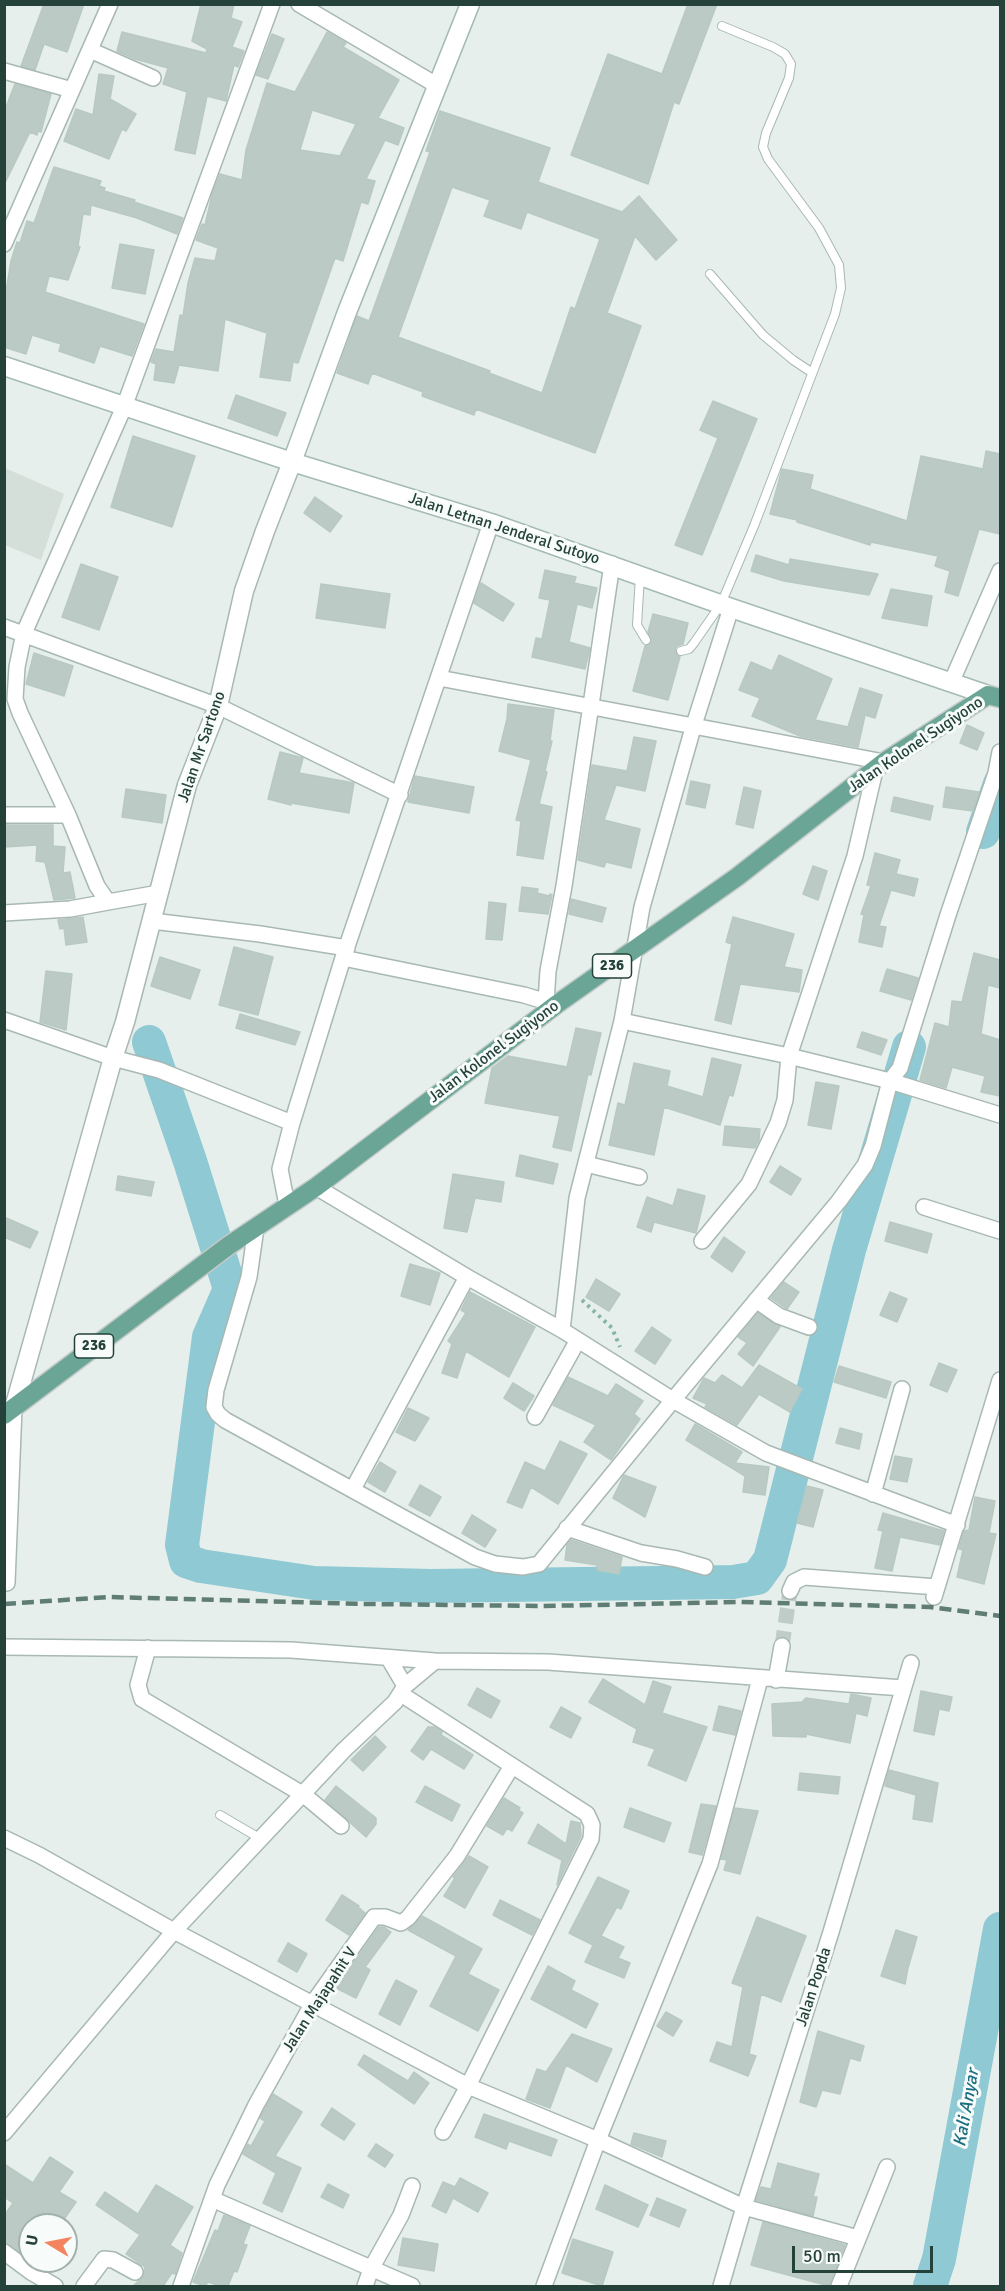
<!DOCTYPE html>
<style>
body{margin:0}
#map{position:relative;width:1005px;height:2291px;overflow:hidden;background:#e6efeb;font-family:Signika,sans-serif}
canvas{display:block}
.frame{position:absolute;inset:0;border:6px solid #24423a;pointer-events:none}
.north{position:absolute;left:18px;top:2213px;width:60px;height:60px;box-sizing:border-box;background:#f7fbf9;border:2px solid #a3b1ad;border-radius:50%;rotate:280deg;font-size:16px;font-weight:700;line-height:24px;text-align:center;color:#24423a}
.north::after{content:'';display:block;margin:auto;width:21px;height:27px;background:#f4845f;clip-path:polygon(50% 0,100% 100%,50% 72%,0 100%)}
.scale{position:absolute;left:792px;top:2246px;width:141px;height:27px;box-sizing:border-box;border:3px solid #24423a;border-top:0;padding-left:8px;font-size:18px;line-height:21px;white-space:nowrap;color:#24423a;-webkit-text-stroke:4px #f7fbf9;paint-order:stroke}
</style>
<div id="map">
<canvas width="1005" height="2291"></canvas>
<div class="frame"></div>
<div class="north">U</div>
<div class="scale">50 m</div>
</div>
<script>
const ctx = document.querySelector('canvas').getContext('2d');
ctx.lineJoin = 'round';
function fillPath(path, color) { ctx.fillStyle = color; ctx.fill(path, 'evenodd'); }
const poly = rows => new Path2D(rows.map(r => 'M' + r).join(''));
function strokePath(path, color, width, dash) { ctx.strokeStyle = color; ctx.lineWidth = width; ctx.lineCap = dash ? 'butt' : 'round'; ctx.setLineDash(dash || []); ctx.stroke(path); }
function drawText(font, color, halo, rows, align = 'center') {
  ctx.font = font + ' Signika,sans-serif'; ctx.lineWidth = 6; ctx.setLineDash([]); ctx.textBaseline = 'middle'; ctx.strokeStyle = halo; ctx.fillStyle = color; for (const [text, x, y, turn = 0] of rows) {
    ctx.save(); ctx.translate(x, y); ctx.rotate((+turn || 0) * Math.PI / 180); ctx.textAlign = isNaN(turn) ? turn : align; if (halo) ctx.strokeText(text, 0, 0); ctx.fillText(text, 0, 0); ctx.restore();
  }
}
fillPath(poly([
 [5,468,64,494,41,560,5,545]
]), '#d4dfda');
strokePath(poly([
 [983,832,1000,784],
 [149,1042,190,1161,230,1289,209,1337,182,1545,186,1561,201,1566,314,1583,431,1586,733,1582,757,1578,770,1560,849,1250,909,1047],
 [930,2286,939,2259,1000,1929]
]), '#8ec9d4', 34);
const building = poly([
 [44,4,84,4,67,52,44,44,35,70,21,66,44,4],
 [201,4,234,4,231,18,242,22,232,47,244,51,238,67,234,65,226,101,207,96,195,154,175,150,187,92,163,84,168,68,135,59,117,51,122,32,206,53,207,49,192,41,201,4],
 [688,4,717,4,679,104,674,102,648,184,571,155,608,54,662,74,688,4],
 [327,32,346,43,343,47,399,80,378,118,404,128,398,145,385,140,366,179,375,181,368,204,361,202,343,261,335,258,298,363,293,362,290,381,260,377,267,333,225,319,218,371,179,365,174,383,154,380,156,364,151,362,156,349,174,352,180,315,183,316,188,283,195,258,215,261,218,248,196,240,202,224,205,225,212,195,220,174,242,180,246,150,267,83,295,92,327,32],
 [312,110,356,124,340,156,300,150,312,110],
 [272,34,284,39,268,79,256,75,272,34],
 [99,74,114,76,110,99,136,114,126,131,122,129,109,159,64,141,76,109,93,115,99,74],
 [15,84,51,94,41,132,38,131,37,135,30,132,4,185,4,112,15,84],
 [440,111,550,148,538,182,622,212,639,196,677,240,656,260,635,236,607,313,641,326,595,453,476,409,474,415,422,396,423,392,372,373,368,384,337,373,357,316,369,321,430,152,426,151,440,111],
 [452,187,490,200,484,216,521,229,527,212,600,239,575,309,571,307,542,393,489,373,490,371,398,337,452,187],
 [54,167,101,181,99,186,105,188,104,191,135,200,134,202,183,218,177,234,137,218,91,205,90,215,83,214,78,246,80,247,68,280,49,276,45,292,144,324,132,356,100,346,94,363,59,351,61,344,32,335,26,354,4,347,4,303,11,261,17,242,20,243,27,221,34,223,54,167],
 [120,244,154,250,145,294,112,288,120,244],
 [236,395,286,413,277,436,228,418,236,395],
 [713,401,757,419,702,555,675,545,718,438,700,430,713,401],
 [133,436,195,456,172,527,111,507,133,436],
 [986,451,1000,454,1000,534,979,529,958,596,945,592,950,571,935,566,938,556,871,542,870,545,797,522,797,520,770,514,782,469,813,475,810,489,907,521,921,456,983,469,986,451],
 [315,497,342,516,330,532,304,513,315,497],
 [756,555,789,565,790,559,878,574,869,595,784,581,751,571,756,555],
 [81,564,118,577,99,630,62,617,81,564],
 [545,570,576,577,574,583,597,588,592,608,577,604,569,642,590,648,585,669,532,657,536,638,542,639,550,600,539,598,545,570],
 [481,583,514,604,503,621,474,603,481,583],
 [321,584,390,594,385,628,316,618,321,584],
 [891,589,932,596,927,626,882,618,891,589],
 [653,614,688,623,683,644,677,646,675,650,680,657,668,700,633,691,645,646,651,642,648,632,653,614],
 [34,653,73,666,64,696,26,684,34,653],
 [779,655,832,679,815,720,848,727,860,688,882,695,875,718,865,715,858,747,800,736,752,716,760,698,739,690,751,662,772,671,779,655],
 [508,704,554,710,550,741,552,741,545,771,547,772,539,804,552,807,543,859,517,855,521,821,516,820,531,760,499,751,507,719,508,704],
 [967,725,984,733,977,750,960,743,967,725],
 [634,737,656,741,645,791,616,785,604,820,640,829,631,868,606,862,604,867,578,860,592,765,627,771,634,737],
 [280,752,303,758,299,773,354,783,349,813,291,803,291,805,268,799,280,752],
 [415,776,474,787,469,813,408,802,415,776],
 [691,781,710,785,705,808,686,804,691,781],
 [744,787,761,791,753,828,736,824,744,787],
 [946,787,979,792,973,811,943,807,946,787],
 [126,789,166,795,162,823,122,817,126,789],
 [894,797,933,806,930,820,891,811,894,797],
 [4,825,53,825,53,846,65,847,63,873,70,872,75,898,54,900,45,862,36,861,37,845,4,847,4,825],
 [875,853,900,860,896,874,918,879,914,896,891,890,879,926,886,927,882,947,859,942,864,915,861,914,871,886,867,885,875,853],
 [813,866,827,871,818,900,803,894,813,866],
 [522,887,538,889,537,893,549,896,550,894,552,895,548,914,519,911,522,887],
 [571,899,606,908,602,922,569,914,571,899],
 [489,902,506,904,502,940,486,939,489,902],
 [83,917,87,942,66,945,64,928,60,929,58,920,83,917],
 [733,917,794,934,784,967,802,970,799,992,740,984,731,1024,715,1020,732,944,726,942,733,917],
 [234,947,273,957,258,1015,219,1005,234,947],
 [974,953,1000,960,1000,988,988,985,981,1034,1000,1040,1000,1096,981,1092,985,1076,952,1067,946,1088,920,1080,935,1023,949,1027,952,1001,962,1002,974,953],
 [160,957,200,970,190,999,151,986,160,957],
 [887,969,918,978,911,1000,880,991,887,969],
 [46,971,72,974,66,1030,40,1022,46,971],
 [240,1014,300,1032,295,1045,236,1028,240,1014],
 [576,1028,601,1033,591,1075,588,1074,571,1151,553,1147,560,1116,485,1103,492,1068,508,1056,567,1067,576,1028],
 [862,1032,887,1040,881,1055,857,1047,862,1032],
 [712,1058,741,1065,733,1096,729,1095,720,1125,664,1107,654,1155,609,1145,618,1103,625,1105,634,1063,670,1071,667,1086,703,1097,712,1058],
 [816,1082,839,1086,831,1129,808,1125,816,1082],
 [725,1126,760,1129,759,1140,755,1148,723,1145,725,1126],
 [520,1155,558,1164,553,1184,516,1176,520,1155],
 [780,1166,801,1179,791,1195,770,1182,780,1166],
 [453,1174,504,1182,501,1202,475,1198,467,1232,444,1228,453,1174],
 [118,1176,154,1182,151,1196,116,1190,118,1176],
 [678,1189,705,1196,696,1233,654,1222,651,1232,637,1227,647,1197,673,1206,678,1189],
 [4,1217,38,1232,30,1248,4,1237,4,1217],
 [890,1222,932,1234,927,1253,885,1241,890,1222],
 [724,1237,745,1252,732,1272,711,1257,724,1237],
 [410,1264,440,1273,430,1305,401,1296,410,1264],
 [596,1279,620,1294,609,1311,586,1297,596,1279],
 [784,1282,799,1292,787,1309,771,1298,784,1282],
 [470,1292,535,1327,509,1377,466,1351,457,1378,442,1373,452,1344,448,1341,466,1313,461,1310,470,1292],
 [890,1292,907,1299,897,1322,880,1315,890,1292],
 [758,1313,780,1327,753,1366,738,1354,747,1343,738,1337,758,1313],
 [652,1327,671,1340,655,1364,635,1351,652,1327],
 [939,1363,957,1370,947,1392,930,1385,939,1363],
 [759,1365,802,1389,790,1412,759,1394,737,1425,705,1407,707,1404,693,1398,704,1378,715,1383,722,1375,742,1388,759,1365],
 [839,1366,891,1382,886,1398,834,1382,839,1366],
 [568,1377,608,1396,616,1384,643,1401,634,1414,640,1419,611,1460,584,1442,596,1425,553,1405,568,1377],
 [513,1383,534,1396,524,1411,504,1398,513,1383],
 [408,1408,429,1418,415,1441,396,1432,408,1408],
 [695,1424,742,1452,735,1463,769,1467,765,1495,743,1492,745,1476,686,1440,695,1424],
 [840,1428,862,1434,859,1449,836,1443,840,1428],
 [560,1441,587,1454,558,1504,531,1487,522,1508,507,1502,525,1462,545,1471,560,1441],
 [895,1456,912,1459,907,1482,890,1479,895,1456],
 [380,1462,396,1472,385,1492,368,1482,380,1462],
 [624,1475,656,1487,645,1517,613,1498,624,1475],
 [420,1485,441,1497,430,1516,409,1505,420,1485],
 [807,1486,823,1490,813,1527,797,1523,807,1486],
 [975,1497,995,1501,989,1533,996,1534,984,1584,957,1577,963,1550,959,1549,964,1531,969,1530,975,1497],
 [883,1513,944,1531,940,1545,900,1537,892,1571,875,1568,883,1531,878,1530,883,1513],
 [472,1515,496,1530,485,1547,462,1533,472,1515],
 [571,1540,622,1557,619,1574,597,1570,597,1565,565,1560,567,1545,571,1540],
 [603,1679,645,1705,653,1681,671,1687,662,1713,707,1727,686,1781,648,1765,655,1749,633,1742,637,1729,589,1702,603,1679],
 [477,1688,500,1701,491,1718,468,1705,477,1688],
 [921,1691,952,1697,949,1711,939,1709,934,1735,914,1731,921,1691],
 [851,1694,871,1698,867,1716,856,1713,850,1743,806,1734,806,1737,773,1736,772,1704,802,1702,806,1698,849,1704,851,1694],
 [719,1706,741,1711,735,1735,713,1730,719,1706],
 [561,1707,581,1718,571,1738,550,1727,561,1707],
 [428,1727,434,1727,442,1732,441,1735,473,1755,464,1769,431,1749,423,1760,411,1751,428,1727],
 [375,1736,386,1747,363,1771,351,1760,375,1736],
 [889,1770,938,1783,932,1822,913,1819,916,1795,885,1786,889,1770],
 [800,1773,840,1777,838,1794,798,1790,800,1773],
 [336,1786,376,1818,376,1824,366,1837,325,1800,336,1786],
 [425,1786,460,1805,452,1821,416,1802,425,1786],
 [504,1798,520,1808,518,1810,523,1813,512,1831,507,1828,503,1835,487,1826,504,1798],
 [701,1804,716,1806,702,1855,689,1852,701,1804],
 [630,1808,671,1823,664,1842,624,1827,630,1808],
 [735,1808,758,1811,740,1874,724,1870,727,1860,721,1859,735,1808],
 [571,1821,580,1823,581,1836,557,1885,562,1860,528,1843,538,1824,566,1844,571,1821],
 [469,1856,488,1867,465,1908,444,1896,455,1878,453,1877,469,1856],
 [598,1877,629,1891,621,1909,617,1907,601,1936,624,1947,618,1958,630,1963,624,1978,585,1962,593,1945,569,1933,598,1877],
 [342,1895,359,1906,358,1907,365,1913,349,1935,326,1920,342,1895],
 [500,1900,540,1920,532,1935,493,1915,500,1900],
 [422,1916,482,1949,468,1974,499,1990,478,2031,430,2006,456,1956,408,1930,422,1916],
 [757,1917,806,1936,781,2002,761,1994,749,2054,756,2056,748,2076,710,2061,717,2042,732,2047,743,1987,732,1983,757,1917],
 [379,1927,384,1927,391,1932,365,1967,370,1970,356,1998,336,1988,379,1927],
 [896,1930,917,1937,908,1968,905,1984,881,1976,896,1930],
 [288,1943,307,1954,297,1972,278,1961,288,1943],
 [548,1966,575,1981,571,1990,598,2004,586,2028,531,1999,548,1966],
 [396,1980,417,1991,400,2025,379,2014,396,1980],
 [666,2012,682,2021,673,2036,657,2026,666,2012],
 [818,2031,864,2046,860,2061,850,2058,840,2094,822,2090,816,2107,800,2102,818,2031],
 [572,2034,612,2049,597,2082,566,2065,550,2108,526,2099,537,2069,546,2072,572,2034],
 [364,2055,408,2081,414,2072,429,2083,414,2104,358,2065,364,2055],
 [273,2094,302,2112,275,2156,301,2168,282,2212,263,2203,276,2173,243,2154,248,2144,251,2146,265,2121,260,2118,273,2094],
 [332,2108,355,2124,344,2140,321,2125,332,2108],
 [484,2114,557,2140,551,2156,509,2141,506,2149,475,2137,484,2114],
 [634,2133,666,2141,662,2157,631,2144,634,2133],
 [376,2144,393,2155,385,2167,368,2156,376,2144],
 [50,2157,73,2172,59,2192,76,2202,60,2225,30,2225,30,2259,4,2242,4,2216,13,2203,4,2197,4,2164,33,2183,50,2157],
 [778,2163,819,2174,813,2197,817,2197,813,2216,756,2200,761,2187,771,2189,778,2163],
 [460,2178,488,2193,478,2212,453,2198,446,2213,432,2206,443,2182,455,2187,460,2178],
 [328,2184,349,2195,343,2208,321,2197,328,2184],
 [156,2185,193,2207,170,2245,182,2253,175,2274,172,2273,163,2286,133,2286,143,2277,145,2267,126,2254,140,2235,96,2205,105,2192,138,2214,156,2185],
 [605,2185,648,2205,638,2227,596,2209,605,2185],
 [657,2198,686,2210,679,2227,650,2215,657,2198],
 [224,2215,250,2226,243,2244,247,2245,237,2272,234,2271,228,2286,220,2286,208,2282,205,2286,193,2282,215,2230,218,2231,224,2215],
 [763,2222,845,2245,829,2286,751,2265,763,2222],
 [403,2238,438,2244,434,2271,398,2265,403,2238],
 [573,2239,613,2252,602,2286,562,2273,573,2239]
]);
fillPath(building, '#bbcac4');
strokePath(building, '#b8c9c2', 1.5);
strokePath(poly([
 [782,1646,790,1591]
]), '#bfccc8', 15, [15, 8]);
const service = poly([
 [710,274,763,335,793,360,811,372],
 [640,576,637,625,646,640],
 [681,651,689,649,694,643,721,604,754,526,835,314,841,288,839,265,819,228,768,159,763,147,766,133,789,78,791,64,785,54,773,47,722,26],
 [220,1815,261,1839]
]);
const minor = poly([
 [299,4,438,86],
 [90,50,153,78],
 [4,71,72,90],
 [4,244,110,4],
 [4,627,218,706,400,795],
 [439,678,884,762],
 [951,683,1000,571],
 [4,815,68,815],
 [159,893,108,902,97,886,68,815,20,713,15,699,17,667,24,633,124,407,272,4],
 [4,913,70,909,108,902],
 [152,921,260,934,347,948],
 [343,958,524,995,554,1004],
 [546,1002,548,971,564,886,612,564],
 [4,1020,113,1058,159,1070,292,1123],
 [622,1021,789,1056,890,1081,1000,1115],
 [586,1164,639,1177],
 [316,1187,467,1277,562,1330,673,1400,766,1453,957,1525],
 [287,1205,280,1169,292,1123,343,958,491,523],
 [924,1207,1000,1231],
 [256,1228,249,1277,216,1390,214,1407,218,1414,225,1420,475,1557,495,1564,523,1567,539,1564,673,1400,839,1201,865,1165,873,1146,890,1081,900,1068,948,915,996,773,1000,752],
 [702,1241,749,1184,778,1123,785,1100,789,1056,855,856,875,770],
 [756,1300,779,1316,809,1327],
 [562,1330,577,1198,622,1021,642,907,693,728,731,608],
 [535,1417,578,1340],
 [353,1489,467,1277],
 [873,1494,902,1389],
 [567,1528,641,1553,677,1559,705,1567],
 [7,1583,14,1408],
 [790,1591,794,1582,804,1577,937,1587],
 [934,1597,1000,1380],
 [4,1647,291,1650,435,1661,548,1662,903,1688],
 [148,1648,138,1685,142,1699,304,1795,341,1826],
 [389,1659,405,1686],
 [776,1680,782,1646],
 [401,1694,587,1814,592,1825,591,1839,468,2086,443,2132],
 [4,1838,39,1855,174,1931,468,2086,598,2140,744,2207,858,2238],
 [4,2133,174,1931,344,1750,395,1702,405,1686,435,1661],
 [212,2199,412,2286],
 [4,2252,31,2272,55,2286],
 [84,2286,104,2259,113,2260,135,2272],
 [181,2286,217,2185,256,2105,313,2003,374,1917,385,1917,401,1923,408,1918,457,1856,512,1766],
 [365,2286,371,2269,401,2215,412,2186],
 [544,2286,598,2140,710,1864,760,1679],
 [721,2286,744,2207,831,1932,911,1663],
 [839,2286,887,2167]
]);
const tertiary = poly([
 [14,1408,113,1058,125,1022,187,785,218,706,244,591,265,531,292,462]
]);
const secondary = poly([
 [4,366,292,462,491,523,731,608,988,695],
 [292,462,347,312,470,4]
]);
const primary = poly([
 [4,1415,228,1246,316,1187,557,1004,737,877,884,762,988,695,1000,698]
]);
strokePath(service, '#a8b8b2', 10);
strokePath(minor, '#a8b8b2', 18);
strokePath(tertiary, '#a8b8b2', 21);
strokePath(secondary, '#a4bbb3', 21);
strokePath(primary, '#c2cac8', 21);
strokePath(poly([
 [582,1300,612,1328,620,1347]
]), '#86b3a5', 4, [3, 4.5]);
strokePath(service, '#fff', 8);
strokePath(minor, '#fff', 15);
strokePath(tertiary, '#fff', 18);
strokePath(secondary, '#fff', 18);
strokePath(primary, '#6aa596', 18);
strokePath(poly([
 [4,1604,109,1597,368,1604,543,1606,740,1602,930,1607,1000,1616]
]), '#5f7d75', 4.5, [12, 6]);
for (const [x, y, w] of [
 [612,966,39],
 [94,1346,39]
]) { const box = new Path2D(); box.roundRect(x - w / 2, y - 12, w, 24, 4.5); ctx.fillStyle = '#f7fbf9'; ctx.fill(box); strokePath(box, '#24423a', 1.5); }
drawText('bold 15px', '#24423a', null, [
 ["236",612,966],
 ["236",94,1346]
]);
drawText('16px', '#24423a', '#f7fbf9', [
 ["Jalan Letnan Jenderal Sutoyo",504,529,18],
 ["Jalan Kolonel Sugiyono",916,745,-34],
 ["Jalan Mr Sartono",202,747,-71],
 ["Jalan Kolonel Sugiyono",494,1052,-37],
 ["Jalan Popda",814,1987,-72],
 ["Jalan Majapahit V",320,2000,-57]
]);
drawText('italic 18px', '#1c6f80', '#f7fbf9', [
 ["Kali Anyar",967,2108,-80]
]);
</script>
